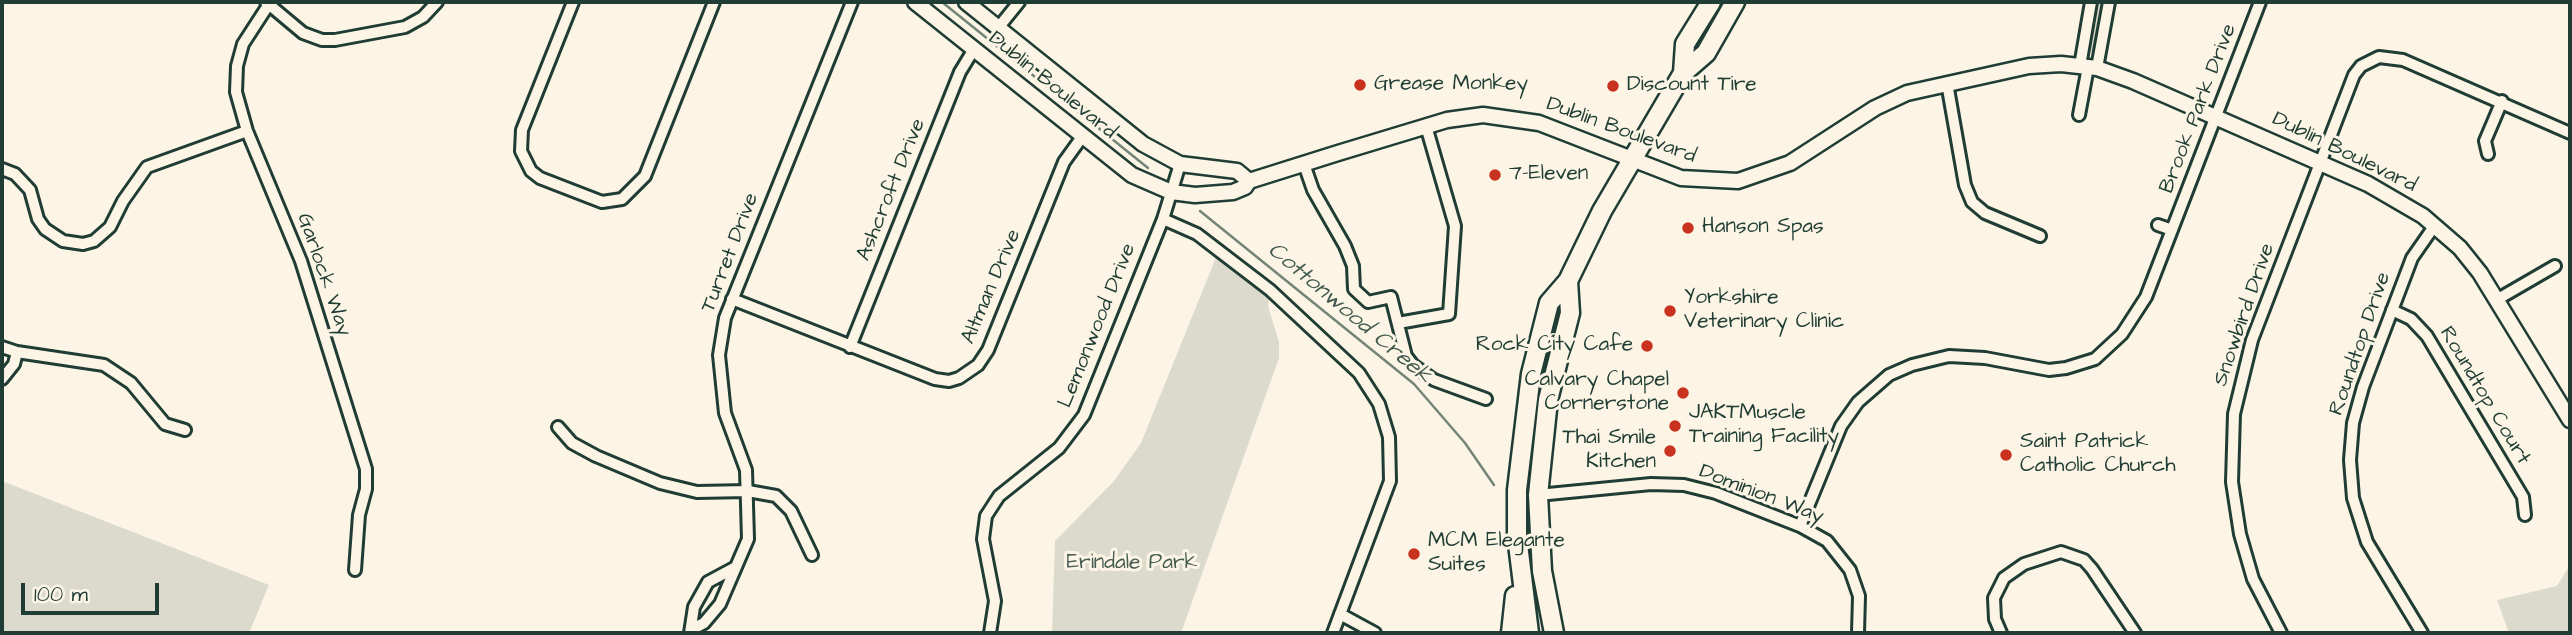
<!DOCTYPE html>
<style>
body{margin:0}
#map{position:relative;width:2572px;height:635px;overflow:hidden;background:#fcf5e5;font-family:"Architects Daughter",sans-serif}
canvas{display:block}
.frame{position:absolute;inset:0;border:4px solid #1f3d34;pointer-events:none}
.scale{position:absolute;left:21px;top:583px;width:138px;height:32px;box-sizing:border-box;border:4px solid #1f3d34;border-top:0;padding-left:9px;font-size:21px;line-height:24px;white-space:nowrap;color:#1f3d34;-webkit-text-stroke:5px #fcf5e5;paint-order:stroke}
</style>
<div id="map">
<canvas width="2572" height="635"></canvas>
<div class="frame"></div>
<div class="scale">100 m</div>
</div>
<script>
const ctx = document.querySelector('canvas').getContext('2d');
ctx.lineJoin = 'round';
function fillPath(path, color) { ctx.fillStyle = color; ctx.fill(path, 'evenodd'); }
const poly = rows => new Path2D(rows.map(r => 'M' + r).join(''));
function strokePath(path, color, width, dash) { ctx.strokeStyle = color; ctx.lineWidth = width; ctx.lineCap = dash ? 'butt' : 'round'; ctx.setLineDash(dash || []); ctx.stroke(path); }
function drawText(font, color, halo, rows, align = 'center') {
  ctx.font = font + ' "Architects Daughter",sans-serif'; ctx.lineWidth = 6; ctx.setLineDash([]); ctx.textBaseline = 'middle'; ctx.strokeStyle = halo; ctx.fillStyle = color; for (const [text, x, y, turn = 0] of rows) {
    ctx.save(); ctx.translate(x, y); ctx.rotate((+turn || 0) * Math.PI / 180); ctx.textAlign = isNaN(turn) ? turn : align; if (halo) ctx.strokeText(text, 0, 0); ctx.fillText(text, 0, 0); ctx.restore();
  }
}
fillPath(poly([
 [2096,2,2104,2,2095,50,2091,52,2088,49],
 [1219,250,1270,290,1268,306,1279,342,1279,358,1181,633,1052,633,1055,541,1114,481,1141,443],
 [2,481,269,585,249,633,2,633],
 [2570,565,2570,633,2509,633,2497,600,2557,586]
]), '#dcdacc');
strokePath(poly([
 [942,2,1148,168],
 [2561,2,2570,3],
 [1200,211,1414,384,1465,443,1494,485]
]), '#758479', 2.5);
const minor = poly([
 [266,2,303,33,322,40,335,40,405,27,423,17,437,2],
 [573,2,522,130,521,151,531,171,540,178,602,202,622,199,645,176,714,2],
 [269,4,243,44,237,66,236,92,247,131,301,261,366,469,366,489,359,515,355,570],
 [998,28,1019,2],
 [2080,66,2091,2],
 [2097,68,2109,2],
 [1947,83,1965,185,1972,202,1985,213,2040,236],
 [2079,115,2088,67],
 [2488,154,2485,141,2502,101],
 [1304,164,1313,190,1345,246,1353,266,1354,289,1368,302,1391,297,1406,356,1413,365,1434,380,1486,399],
 [2,169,15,174,30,190,38,219,45,229,63,241,83,244,94,241,110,227,123,201,147,167,247,131],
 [1163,219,1197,234,1270,290,1359,373,1379,404,1389,437,1390,481,1333,633],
 [2158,225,2172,230],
 [732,299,935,379,949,381,959,378,978,365,988,350,1064,162,1082,137],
 [2498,299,2555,266],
 [2392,310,2411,319,2427,336,2523,497,2525,515],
 [1398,323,1449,314,1455,226,1426,126],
 [2,347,17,352,104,365,131,383,165,424,185,430],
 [850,347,960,72,974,49],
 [2,379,14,364,17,352],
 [558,427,572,443,596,456,660,483,697,492,748,491,776,496,791,511,812,555],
 [1538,495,1651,484,1684,485,1716,493,1800,526,1827,541,1850,570,1859,596,1858,633],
 [1800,526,1841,426,1858,402,1889,375,1912,365,1949,356,1985,358,2049,370,2066,368,2095,359,2122,334,2146,297,2260,2],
 [1340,614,1375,633],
 [691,630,704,623,720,604,748,539,746,470,725,413,719,355,725,318,852,2],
 [690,633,694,607,708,582,736,567],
 [990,633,995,601,983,539,986,516,999,496,1059,448,1084,415,1163,219,1180,164],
 [2001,633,1995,619,1994,598,2004,578,2024,564,2061,552,2084,560,2092,569,2135,633],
 [2281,633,2253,579,2240,534,2232,482,2234,414,2252,340,2354,75,2361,66,2379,57,2403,60,2570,133],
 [2422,633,2367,542,2353,498,2350,460,2353,423,2363,387,2412,258,2435,225]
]);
const secondary = poly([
 [915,2,1132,175,1171,192,1195,195,1233,192,1245,187,1249,181,1338,153,1447,120,1483,115,1539,123,1681,178,1738,181,1790,163,1875,108,1907,93,2029,66,2061,64,2097,68,2133,81,2368,184,2423,216,2460,248,2480,273,2570,420],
 [966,2,1143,144,1180,164,1237,171,1249,181]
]);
const trunk = poly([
 [1683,73,1685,44,1711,2],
 [1511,633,1515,596],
 [1529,633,1517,536,1517,490,1531,374,1549,303,1568,281,1602,211,1683,73,1706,53,1735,2],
 [1554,633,1542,571,1538,495,1548,400,1570,313,1568,281]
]);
strokePath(minor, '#1f3d34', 16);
strokePath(secondary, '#1f3d34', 19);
strokePath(trunk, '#1f3d34', 23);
strokePath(minor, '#fcf5e5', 10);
strokePath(secondary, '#fcf5e5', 14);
strokePath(trunk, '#fcf5e5', 18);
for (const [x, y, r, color] of [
 [1360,85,7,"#c8321e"],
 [1613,86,7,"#c8321e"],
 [1495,175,7,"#c8321e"],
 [1688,228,7,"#c8321e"],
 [1670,311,7,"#c8321e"],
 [1647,346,7,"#c8321e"],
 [1683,393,7,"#c8321e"],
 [1675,426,7,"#c8321e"],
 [1670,451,7,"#c8321e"],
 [2006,455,7,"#c8321e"],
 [1414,554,7,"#c8321e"]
]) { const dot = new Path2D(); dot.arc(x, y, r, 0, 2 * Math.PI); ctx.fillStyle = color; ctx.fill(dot); strokePath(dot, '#fcf5e5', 2.5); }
drawText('21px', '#1f3d34', '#fcf5e5', [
 ["Grease Monkey",1374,85],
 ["Discount Tire",1627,86],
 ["7-Eleven",1509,175],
 ["Hanson Spas",1702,228],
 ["Yorkshire",1684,299],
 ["Veterinary Clinic",1684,323],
 ["Rock City Cafe",1633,346,"right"],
 ["Calvary Chapel",1669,381,"right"],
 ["Cornerstone",1669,405,"right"],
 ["JAKTMuscle",1689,414],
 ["Training Facility",1689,438],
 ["Thai Smile",1656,439,"right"],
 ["Kitchen",1656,463,"right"],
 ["Saint Patrick",2020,443],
 ["Catholic Church",2020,467],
 ["MCM Elegante",1428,542],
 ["Suites",1428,566]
], 'left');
drawText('21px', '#1f3d34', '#fcf5e5', [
 ["Dublin Boulevard",1052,86,39],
 ["Brook Park Drive",2199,109,-69],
 ["Dublin Boulevard",1621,131,20],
 ["Dublin Boulevard",2344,153,26],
 ["Ashcroft Drive",892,190,-68],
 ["Turret Drive",731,253,-69],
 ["Garlock Way",323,275,71],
 ["Altman Drive",992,287,-67],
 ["Snowbird Drive",2245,315,-71],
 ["Lemonwood Drive",1098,326,-68],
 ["Roundtop Drive",2361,344,-71],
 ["Roundtop Court",2484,396,59],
 ["Dominion Way",1761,495,21]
]);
drawText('21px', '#455c52', '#fcf5e5', [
 ["Erindale Park",1132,564]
]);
drawText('italic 23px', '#435a51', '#fcf5e5', [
 ["Cottonwood Creek",1349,314,40]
]);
</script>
